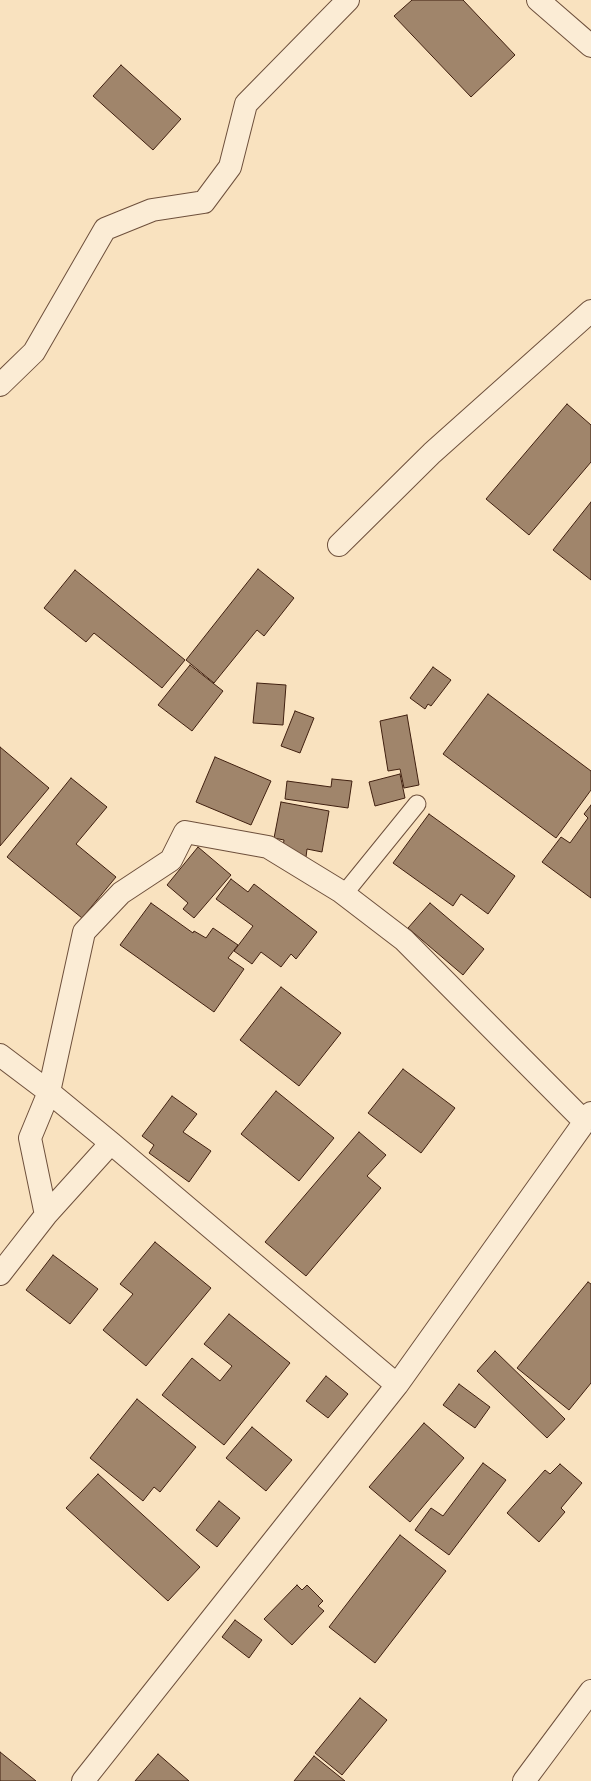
<!DOCTYPE html>
<style>
body{margin:0}
canvas{display:block;background:#f9e2bf}
</style>
<canvas width="591" height="1781"></canvas>
<script>
const ctx = document.querySelector('canvas').getContext('2d');
ctx.lineJoin = 'round';
function fillPath(path, color) { ctx.fillStyle = color; ctx.fill(path, 'evenodd'); }
const poly = rows => new Path2D(rows.map(r => 'M' + r).join(''));
function strokePath(path, color, width, dash) { ctx.strokeStyle = color; ctx.lineWidth = width; ctx.lineCap = dash ? 'butt' : 'round'; ctx.setLineDash(dash || []); ctx.stroke(path); }
const building = poly([
 [412,0,463,0,515,55,471,97,394,16,412,0],
 [121,65,181,119,153,150,93,96,121,65],
 [567,404,591,425,591,462,529,535,486,499,567,404],
 [591,502,591,580,553,550,591,502],
 [258,569,294,598,264,636,257,630,214,683,186,660,258,569],
 [75,570,185,660,162,688,94,633,86,642,44,608,75,570],
 [190,665,223,691,192,731,158,705,190,665],
 [433,667,451,680,431,706,428,704,425,709,410,698,433,667],
 [257,683,286,685,283,725,253,723,257,683],
 [488,694,591,771,591,790,556,838,443,754,488,694],
 [295,711,314,718,300,753,281,746,295,711],
 [407,715,419,785,404,788,400,769,388,771,380,721,407,715],
 [0,747,49,788,0,846,0,747],
 [215,757,271,781,251,825,196,802,215,757],
 [400,774,405,798,375,806,369,782,400,774],
 [71,778,107,807,76,844,116,877,82,918,7,857,71,778],
 [332,779,352,781,348,808,285,799,287,781,331,787,332,779],
 [281,802,329,811,322,852,307,849,306,857,282,853,284,840,274,838,281,802],
 [591,805,591,898,542,862,561,837,570,843,588,818,584,814,591,805],
 [429,814,515,876,488,914,461,894,453,906,393,863,429,814],
 [198,847,231,875,194,918,183,909,188,903,167,885,198,847],
 [231,879,248,892,254,884,317,932,296,959,291,954,281,967,261,952,252,964,234,951,253,926,216,899,231,879],
 [151,903,193,933,194,931,206,938,213,928,238,945,228,958,244,969,214,1012,120,945,151,903],
 [430,903,484,949,463,975,408,928,430,903],
 [281,987,341,1033,299,1086,240,1040,281,987],
 [403,1069,455,1108,421,1153,368,1113,403,1069],
 [276,1091,334,1138,299,1181,241,1134,276,1091],
 [172,1096,197,1114,183,1132,211,1151,189,1182,149,1153,154,1145,142,1136,172,1096],
 [359,1132,386,1155,367,1176,381,1188,306,1276,265,1242,359,1132],
 [155,1242,211,1288,146,1366,103,1330,133,1294,120,1284,155,1242],
 [53,1255,98,1289,70,1324,26,1290,53,1255],
 [588,1282,591,1284,591,1383,569,1410,517,1368,588,1282],
 [229,1314,290,1363,224,1445,162,1395,192,1358,220,1381,232,1366,204,1344,229,1314],
 [495,1351,565,1419,547,1438,477,1371,495,1351],
 [326,1376,348,1394,328,1418,306,1401,326,1376],
 [459,1384,490,1407,475,1428,443,1405,459,1384],
 [137,1399,196,1447,160,1492,154,1487,143,1501,90,1458,137,1399],
 [424,1423,464,1458,410,1522,369,1487,424,1423],
 [252,1427,292,1460,266,1491,226,1458,252,1427],
 [483,1463,506,1480,449,1555,415,1530,431,1508,443,1516,483,1463],
 [560,1464,582,1483,561,1508,565,1512,539,1542,507,1513,545,1470,550,1474,560,1464],
 [98,1474,200,1567,168,1601,66,1508,98,1474],
 [219,1501,240,1518,217,1547,196,1530,219,1501],
 [400,1535,446,1571,375,1663,329,1627,400,1535],
 [297,1585,302,1590,307,1585,323,1601,318,1606,324,1611,292,1645,264,1619,297,1585],
 [235,1620,262,1640,249,1658,222,1637,235,1620],
 [360,1698,387,1720,342,1775,315,1753,360,1698],
 [0,1752,36,1781,0,1781,0,1752],
 [158,1754,189,1781,135,1781,158,1754],
 [314,1756,345,1781,294,1781,314,1756]
]);
fillPath(building, '#a0856b');
strokePath(building, '#402010', 1);
const lane = poly([
 [344,894,417,804]
]);
const street = poly([
 [538,0,591,46],
 [0,385,34,352,105,229,152,210,204,202,230,167,246,104,348,0],
 [339,545,432,453,591,311],
 [0,1055,49,1092,111,1143,397,1385],
 [46,1215,30,1138,49,1092,84,932,121,893,171,860,185,832,268,847,340,891,404,940,584,1121],
 [0,1274,46,1215,111,1143],
 [83,1781,397,1385,591,1113],
 [524,1781,591,1691]
]);
strokePath(lane, '#6e503c', 19);
strokePath(street, '#6e503c', 24);
strokePath(lane, '#fbecd5', 17);
strokePath(street, '#fbecd5', 22);
</script>
